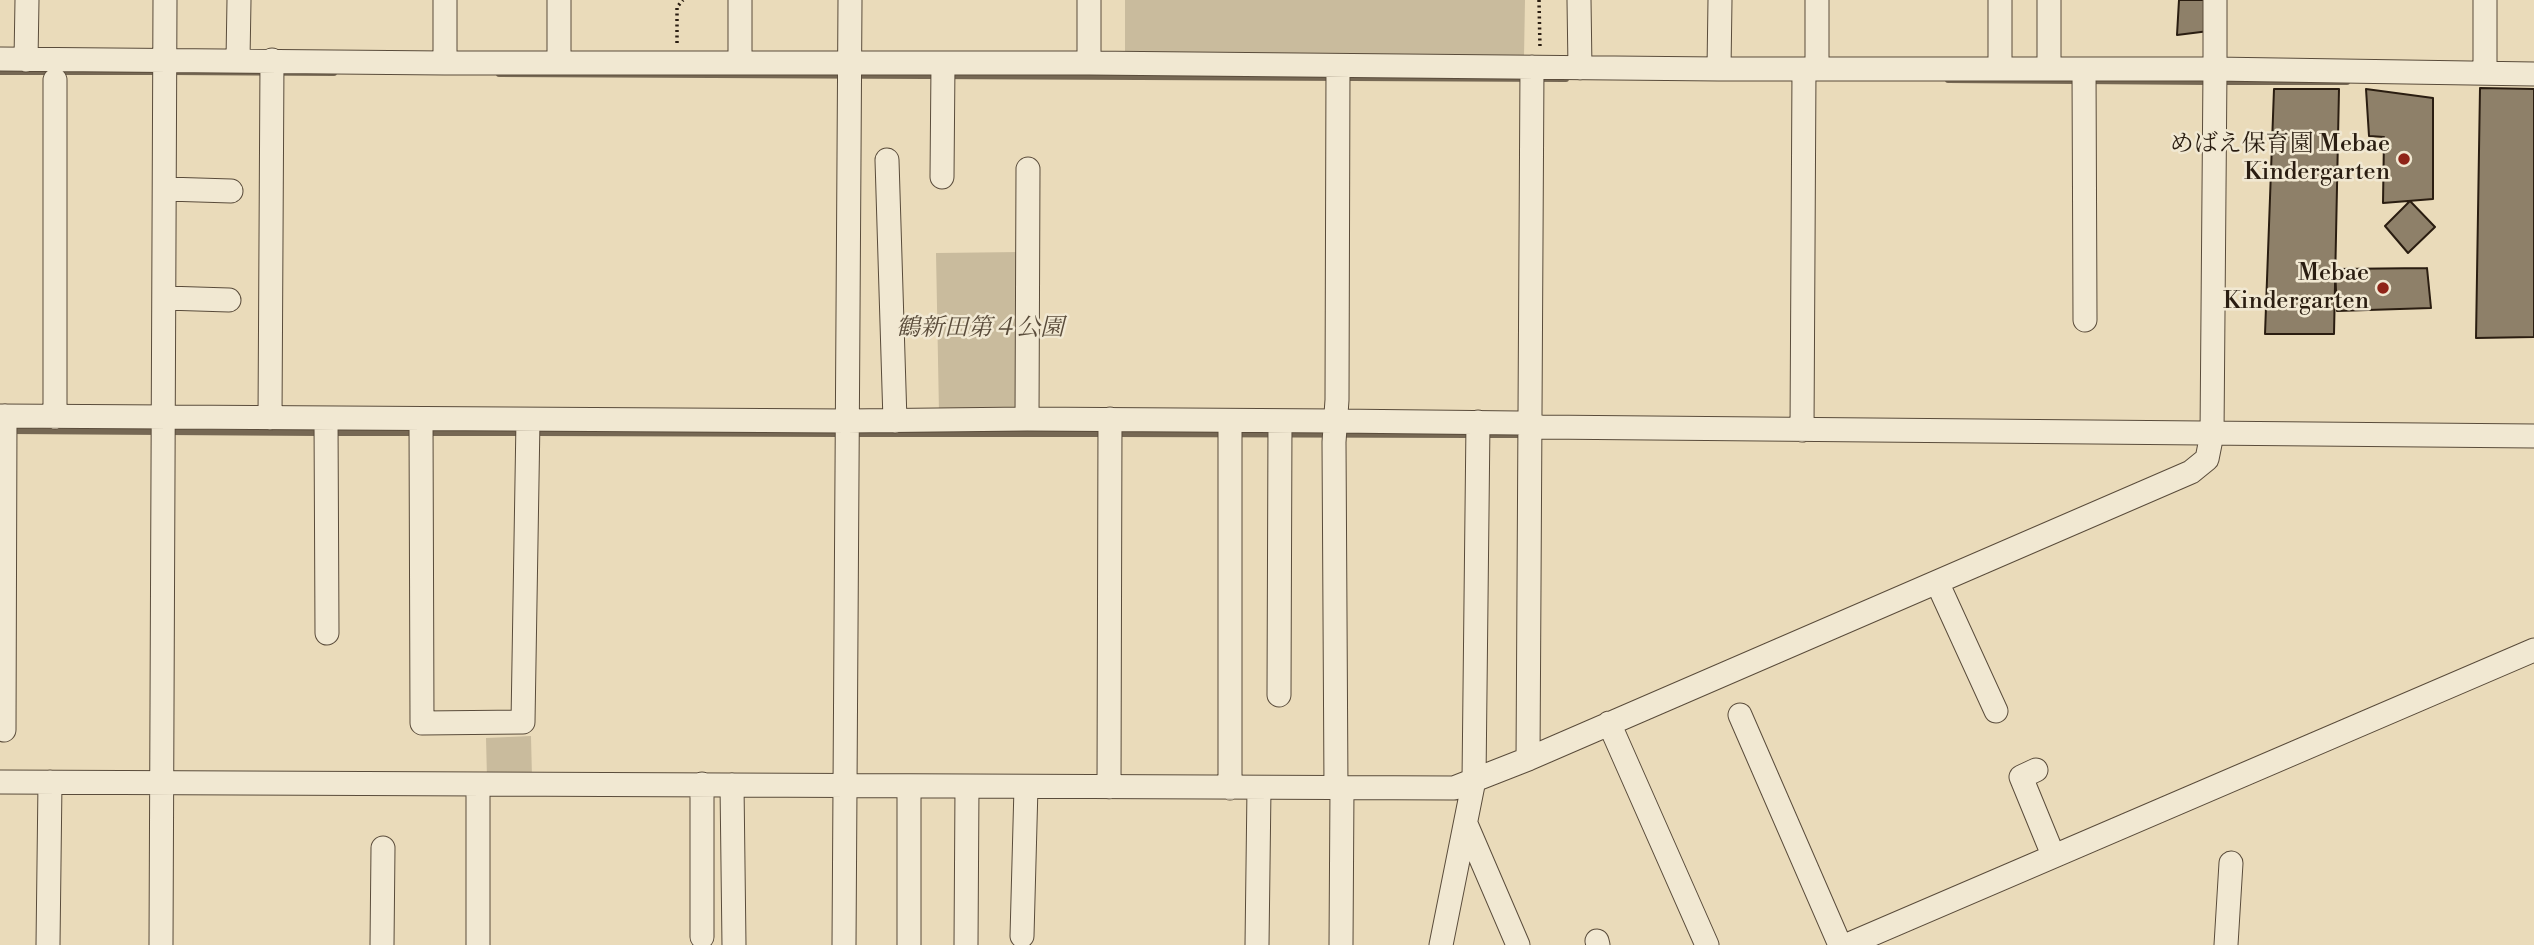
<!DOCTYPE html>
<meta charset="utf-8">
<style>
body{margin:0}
canvas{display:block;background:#eadbba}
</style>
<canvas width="2534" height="945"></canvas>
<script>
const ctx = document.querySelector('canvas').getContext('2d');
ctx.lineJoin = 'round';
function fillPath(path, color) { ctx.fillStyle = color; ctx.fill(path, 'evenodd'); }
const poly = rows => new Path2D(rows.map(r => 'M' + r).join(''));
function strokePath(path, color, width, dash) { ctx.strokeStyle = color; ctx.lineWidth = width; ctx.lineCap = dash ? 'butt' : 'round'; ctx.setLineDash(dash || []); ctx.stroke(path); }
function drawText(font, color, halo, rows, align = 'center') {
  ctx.font = font + ' "Libre Bodoni","Noto Serif JP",serif'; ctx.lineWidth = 5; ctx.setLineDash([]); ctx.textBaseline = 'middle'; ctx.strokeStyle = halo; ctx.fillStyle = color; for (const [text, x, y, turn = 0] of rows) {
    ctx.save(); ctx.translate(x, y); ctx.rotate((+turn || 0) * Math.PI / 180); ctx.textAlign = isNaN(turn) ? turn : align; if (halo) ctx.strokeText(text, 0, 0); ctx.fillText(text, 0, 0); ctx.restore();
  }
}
fillPath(poly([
 [1125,0,1525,0,1524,57,1125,54],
 [1021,252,1023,406,1015,411,939,413,936,253],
 [531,736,532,778,487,779,486,738]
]), '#c9bb9d');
strokePath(poly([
 [0,72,159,72],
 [170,72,334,73],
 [499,74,1566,79],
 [1948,80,2210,82],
 [2221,82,2347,82],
 [9,431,320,433],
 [331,433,523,433],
 [534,433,842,434],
 [853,434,1104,434],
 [1115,434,1472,435],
 [1483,435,1524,435]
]), '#766854', 6);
const building = poly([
 [2179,0,2208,0,2209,31,2177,35,2179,0],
 [2480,88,2534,89,2534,337,2476,338,2480,88],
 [2274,89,2339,89,2334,334,2265,334,2274,89],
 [2366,89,2433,98,2433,199,2383,203,2384,137,2369,136,2366,89],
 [2410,201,2435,227,2408,253,2385,226,2410,201],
 [2427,268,2431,308,2337,311,2335,269,2427,268]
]);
fillPath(building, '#8e8069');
strokePath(building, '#2a1d11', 2);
const street = poly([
 [445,0,445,63],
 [740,0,740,63],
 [1089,0,1089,63],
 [1579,0,1580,68],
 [2049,0,2049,69],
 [2215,0,2215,69,2534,74],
 [0,59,445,63,1089,63,1719,69,2215,69,2212,434,2207,459,2191,472,1528,759,1454,788,0,782],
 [26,60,27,0],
 [238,60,239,0],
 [559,62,559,0],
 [1719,69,1720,0],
 [1817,69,1817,0],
 [2000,69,2000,0],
 [2084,69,2085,320],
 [2485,73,2485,0],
 [55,80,55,417],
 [887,160,895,421],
 [942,177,943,64],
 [166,189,231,191],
 [165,298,229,300],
 [0,416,847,421,1027,419,1336,421,1519,423,1541,427,2534,436],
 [270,418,272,60],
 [326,418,327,633],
 [421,419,422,723,523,722,528,420],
 [1027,419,1028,169],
 [1802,430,1804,69],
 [1937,582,1996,711],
 [1279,695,1280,421],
 [1740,715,1840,945],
 [1609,723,1707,945],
 [4,730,5,416],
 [1528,759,1532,67],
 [2036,770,2021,777,2053,855],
 [478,784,478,945],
 [702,784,702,937],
 [732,785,734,945],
 [1109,787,1110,419],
 [1230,788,1230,421],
 [1336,788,1334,442,1337,400,1338,66],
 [1466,824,1518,945],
 [1022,936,1026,787],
 [1597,941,1598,945],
 [48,945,50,782],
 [161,945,165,0],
 [382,945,383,848],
 [844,945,850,0],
 [909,945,909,787],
 [966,945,967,787],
 [1257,945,1259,788],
 [1341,945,1342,788],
 [1441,945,1474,780,1478,422],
 [1847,945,2534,650],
 [2226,945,2231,863]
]);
strokePath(street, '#5a4c3b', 25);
strokePath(poly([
 [1539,0,1540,48],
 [677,43,677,7,683,0]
]), '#2a1d11', 3.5, [2, 3.5]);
strokePath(street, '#f1e8d2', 23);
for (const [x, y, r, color] of [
 [2404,159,7,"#8f2418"],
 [2383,288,7,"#8f2418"]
]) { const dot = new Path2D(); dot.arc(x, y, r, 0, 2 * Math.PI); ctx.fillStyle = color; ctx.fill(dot); strokePath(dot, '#f1e8d2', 2.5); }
drawText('24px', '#2a1d11', '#f1e8d2', [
 ["めばえ保育園 Mebae",2390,145],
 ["Kindergarten",2390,173],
 ["Mebae",2369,274],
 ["Kindergarten",2369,302]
], 'right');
drawText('italic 24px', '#5a4c3b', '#f1e8d2', [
 ["鶴新田第４公園",980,329]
]);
</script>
